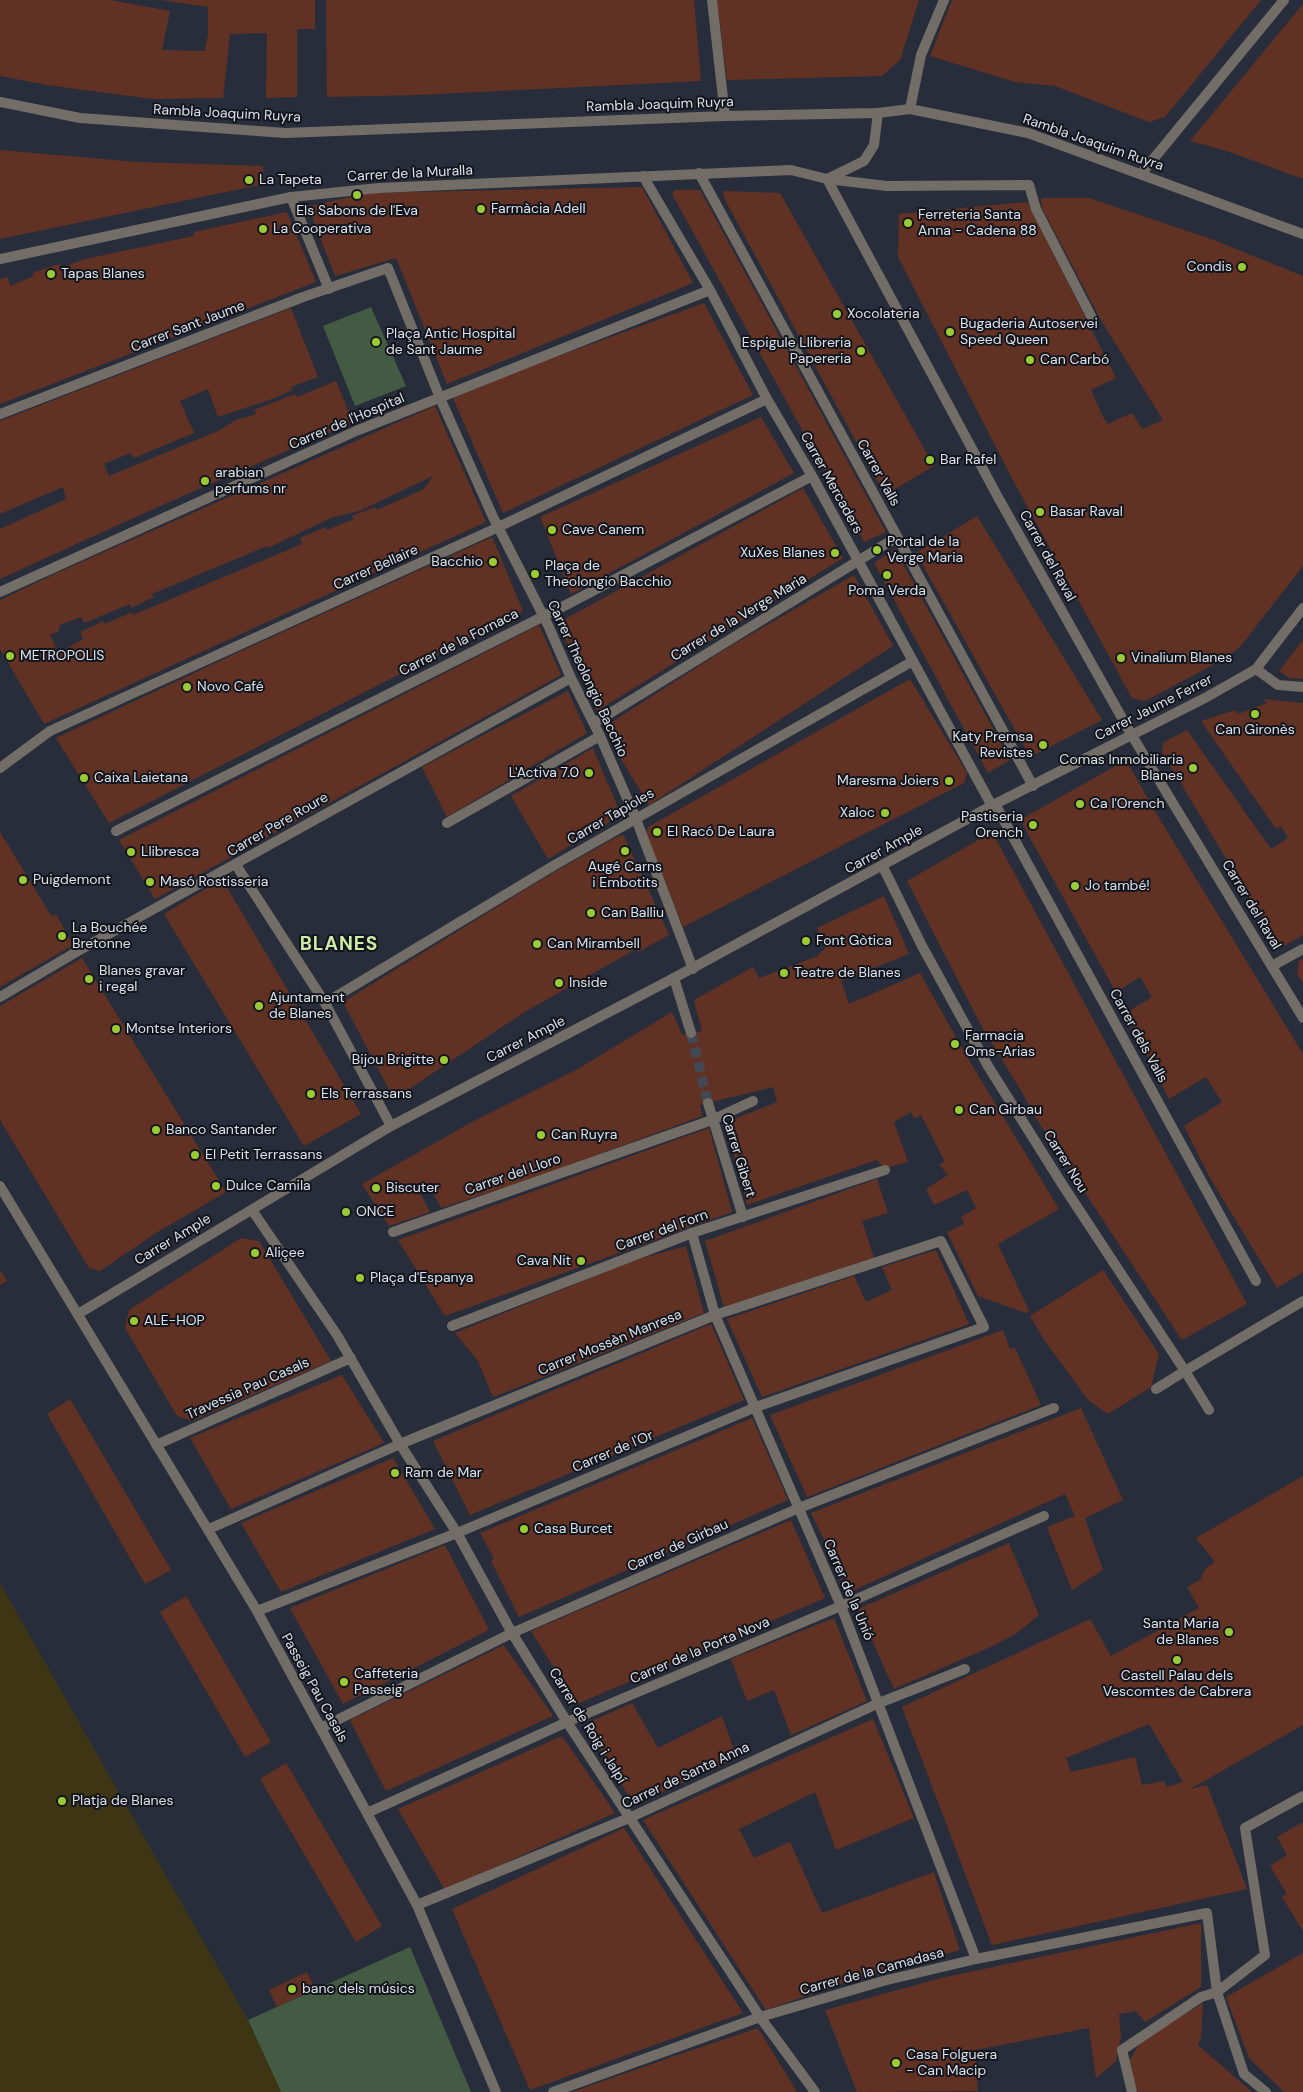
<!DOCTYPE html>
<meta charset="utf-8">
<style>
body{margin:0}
canvas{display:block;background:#282d3b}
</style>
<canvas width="1303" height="2092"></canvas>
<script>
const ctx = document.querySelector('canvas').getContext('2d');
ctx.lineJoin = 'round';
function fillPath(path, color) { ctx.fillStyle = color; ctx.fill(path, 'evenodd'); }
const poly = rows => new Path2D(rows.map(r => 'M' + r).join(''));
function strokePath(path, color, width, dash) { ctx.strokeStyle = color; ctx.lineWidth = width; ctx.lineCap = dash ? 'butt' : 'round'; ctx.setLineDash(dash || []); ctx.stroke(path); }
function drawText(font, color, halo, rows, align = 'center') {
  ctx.font = font + ' "DM Sans",sans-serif'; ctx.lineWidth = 4; ctx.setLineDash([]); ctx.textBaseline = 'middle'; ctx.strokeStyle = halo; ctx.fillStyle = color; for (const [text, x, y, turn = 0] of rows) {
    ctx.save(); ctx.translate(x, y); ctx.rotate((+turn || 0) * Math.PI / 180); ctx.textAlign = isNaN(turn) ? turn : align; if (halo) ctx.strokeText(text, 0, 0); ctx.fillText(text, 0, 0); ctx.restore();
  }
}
fillPath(poly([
 [371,307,406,386,355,406,323,326],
 [410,1947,471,2092,281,2092,248,2020]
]), '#435b42');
fillPath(poly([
 [0,1583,248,2020,281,2092,0,2092]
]), '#3d3514');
fillPath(poly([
 [0,0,110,0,170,11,162,50,205,51,208,34,208,7,161,0,315,0,315,29,297,29,297,97,266,98,267,33,230,34,223,98,152,99,47,85,0,76],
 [326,0,694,0,701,81,418,95,327,97],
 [717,0,919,0,900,60,882,76,727,80],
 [952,0,1261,0,1165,117,1149,122,1055,86,1015,82,930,56],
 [1303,4,1303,179,1227,151,1190,141],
 [0,150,136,162,263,166,264,184,0,239],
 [642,187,693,283,447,384,396,258,335,276,308,206,369,193],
 [675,190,700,190,886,532,864,542,672,194],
 [724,191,780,193,934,466,885,495,723,196],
 [1041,198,1089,198,1211,239,1303,276,1303,566,1240,647,1226,658,1145,701,1132,698,1016,486,898,257,899,214,1027,202,1116,378,1091,390,1103,417,1108,424,1132,413,1142,429,1163,420,1101,320,1042,208],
 [287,212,316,282,0,404,0,279,8,277,10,286,34,276,32,273,59,264,61,268,85,259,194,236,194,232],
 [704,303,753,395,503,513,453,398,534,365],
 [291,308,318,377,291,387,293,390,272,399,218,417,208,389,180,401,194,433,134,458,130,453,104,464,109,476,218,431,236,420,256,414,254,410,295,394,297,397,336,381,353,422,153,509,0,579,0,529,66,499,63,487,0,514,0,421],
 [435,406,486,522,44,724,0,649,0,600,59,572],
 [433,476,424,489,377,510,375,507,352,516,354,519,327,530,326,527,300,538,302,544,133,615,132,612,105,624,103,621,80,632,83,639,57,654,53,649,56,647,50,635,58,632,60,625,81,617,84,623,130,604,131,608,154,597,152,594,267,546,268,548,333,517,359,511],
 [761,417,794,473,571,594,540,517],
 [803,488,843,558,597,711,558,623],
 [977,516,1102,720,1030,757,916,553],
 [492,537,523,611,109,823,56,738,239,652],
 [895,549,1010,760,988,773,874,563],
 [854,575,893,646,649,805,610,741,612,722,727,648],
 [539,625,561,675,155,899,119,840],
 [1303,640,1303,679,1289,678,1279,671],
 [910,679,967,773,964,783,683,927,646,834,648,827],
 [568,691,587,733,447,817,422,767],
 [1263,699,1303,703,1303,935,1280,948,1162,752,1164,742,1187,730,1271,849,1288,838,1281,826,1276,829,1201,721,1235,710,1238,714,1267,703],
 [593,748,621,815,548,859,511,796],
 [1126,760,1156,813,1303,1054,1303,1272,1277,1288,1210,1178,1184,1126,1222,1102,1206,1077,1169,1099,1126,1013,1152,997,1140,977,1116,992,1020,820],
 [0,832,52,917,56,914,73,945,0,987],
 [992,832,1247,1304,1182,1340,1034,1115,1022,1092,984,1031,907,881],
 [620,835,624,836,669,935,638,952,636,949,523,1013,394,1099,343,1002,544,878],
 [222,879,361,1114,304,1146,164,914],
 [884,896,909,954,841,981,849,1004,920,973,970,1062,1059,1209,998,1244,1029,1311,1026,1313,978,1296,947,1232,964,1224,961,1217,976,1208,967,1190,934,1205,926,1189,948,1175,939,1164,945,1162,921,1115,914,1119,911,1112,894,1122,908,1162,885,1168,876,1160,747,1205,728,1132,734,1119,777,1102,773,1087,700,1105,702,1116,502,1190,500,1189,441,1208,429,1184,418,1189,430,1212,389,1226,362,1184,474,1121,576,1070,672,1012,682,1035,702,1031,694,1000,753,967,759,978,818,956,826,947,817,928],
 [82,958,226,1192,156,1233,100,1271,89,1268,0,1120,0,1006],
 [1303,959,1303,983,1297,973,1299,961],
 [709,1128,732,1212,445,1316,398,1240],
 [877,1179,888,1213,862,1221,874,1258,724,1307,705,1241],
 [241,1238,259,1241,331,1361,192,1421,177,1416,125,1328,129,1310],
 [686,1246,704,1313,493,1397,478,1361,455,1333,632,1261],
 [936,1250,969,1324,762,1397,727,1319,854,1276,866,1302,892,1290,882,1267],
 [0,1270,7,1281,0,1285],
 [1103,1270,1159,1354,1151,1387,1108,1414,1088,1400,1045,1341,1030,1316],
 [711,1324,744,1400,470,1515,433,1441],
 [1003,1330,1010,1349,1015,1348,1041,1405,807,1497,770,1415],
 [342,1375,384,1443,231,1509,190,1438],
 [70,1399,171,1570,145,1584,47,1414],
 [1081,1408,1123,1500,1085,1518,1103,1570,1072,1590,1047,1527,1075,1516,1065,1494,850,1592,811,1513],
 [752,1418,788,1500,519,1617,491,1561,494,1558,480,1533],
 [393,1458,435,1529,281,1592,241,1523],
 [1303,1476,1303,1725,1190,1789,1207,1785,1247,1889,992,1945,902,1707,1090,1619,1111,1656,1199,1608,1187,1587,1202,1579,1201,1576,1206,1568,1215,1562,1196,1538],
 [1149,1724,1183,1782,1167,1787,1164,1781,1142,1785,1135,1757,1071,1772,1066,1758],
 [791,1520,825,1598,577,1704,531,1631],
 [1009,1543,1039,1615,1017,1633,995,1645,894,1689,858,1609],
 [445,1545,489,1630,343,1704,290,1608],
 [186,1596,271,1742,245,1757,160,1612],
 [834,1618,867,1701,791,1735,774,1690,747,1701,731,1659],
 [504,1645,553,1716,386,1791,350,1720],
 [632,1703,658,1748,722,1716,737,1758,634,1805,585,1724],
 [873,1719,914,1818,836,1850,815,1792,739,1829,754,1858,790,1842,822,1913,934,1872,960,1950,851,1980,766,2010,643,1820],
 [562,1736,615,1813,445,1890,398,1809],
 [286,1763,382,1926,356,1942,260,1779],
 [1303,1822,1303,1931,1282,1897,1287,1894,1270,1866,1287,1855,1277,1837],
 [624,1828,743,2013,530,2090,452,1909],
 [1201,1923,1201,1987,1145,2022,1136,2011,1119,2014,1121,2037,1116,2061,1096,2078,1089,2028,975,2050,978,2091,857,2092,825,2010,941,1978],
 [1303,1953,1303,2092,1284,2092,1249,2058,1226,1997],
 [307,1972,315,1989,277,2007,269,1990],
 [1203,2003,1201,2038,1198,2045,1252,2092,1138,2092,1129,2071,1129,2061,1141,2042],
 [758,2028,797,2092,572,2092,669,2058]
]), '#613123');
strokePath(poly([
 [691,1033,708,1103]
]), '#434855', 10, [10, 5]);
strokePath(poly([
 [1132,2092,1122,2050,1201,1997,1217,1992]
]), '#726e67', 10);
strokePath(poly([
 [712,0,725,116],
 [878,113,874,145,864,161,827,179,999,499,1131,734],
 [699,173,1033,786],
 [643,176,710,290,767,399,812,476,992,806],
 [291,197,329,289],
 [0,259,291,197,379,188,791,170,827,179,887,186,1029,185,1036,209,1092,318],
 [0,414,303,297,388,268,440,398,493,517,548,625,571,678,600,736,636,819,693,969],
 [0,592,356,431,710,290],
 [594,723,897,537],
 [0,768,50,731,490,531,767,399],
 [447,823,600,736],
 [116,831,566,605,812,476],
 [236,865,325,1003,391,1126],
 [1272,966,1303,949],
 [674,978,691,1033],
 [0,997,78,951,571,678],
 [325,1003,553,866,913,661],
 [708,1103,743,1217],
 [393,1232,712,1120,753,1101],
 [452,1326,692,1233,885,1170],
 [1156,1389,1185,1371,1209,1410],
 [156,1445,351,1358],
 [841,1606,1044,1516],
 [257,1611,457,1533,756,1407,984,1327,941,1241,715,1315,400,1444],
 [321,1728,512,1633,799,1508,1054,1408],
 [417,1905,629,1818,879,1703,965,1669]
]), '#726e67', 10);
strokePath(poly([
 [0,102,80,118,285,133,725,116,878,113,910,109,1028,133,1303,234],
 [910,109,921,55,944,0],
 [1141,174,1284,0],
 [1256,669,1278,685,1303,687],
 [1131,734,1303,1018],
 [995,804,1256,1281],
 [883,867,922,946,988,1066,1062,1184,1185,1371,1303,1301],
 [0,1186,257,1611,417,1905,496,2092],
 [252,1210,337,1335,400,1444,457,1533,512,1633,567,1722,760,2017,815,2092],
 [692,1233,715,1315,841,1606,976,1959],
 [78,1314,391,1126,674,978,995,804,1205,698,1256,669,1303,608],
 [209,1529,400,1444],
 [367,1813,567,1722,841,1606],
 [1217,1992,1265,1955,1245,1828,1303,1796],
 [553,2092,760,2017,883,1981,976,1959,1207,1913,1217,1992,1244,2074,1266,2092]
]), '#726e67', 10);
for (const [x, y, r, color] of [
 [249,180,5,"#9acb35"],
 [357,195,5,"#9acb35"],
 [481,209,5,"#9acb35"],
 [908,223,5,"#9acb35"],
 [263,229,5,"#9acb35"],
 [1242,267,5,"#9acb35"],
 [51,274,5,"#9acb35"],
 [837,314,5,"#9acb35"],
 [950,332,5,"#9acb35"],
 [376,342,5,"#9acb35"],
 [861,351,5,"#9acb35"],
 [1030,360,5,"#9acb35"],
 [930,460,5,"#9acb35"],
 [205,481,5,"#9acb35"],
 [1040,512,5,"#9acb35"],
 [552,530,5,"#9acb35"],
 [877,550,5,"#9acb35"],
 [835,553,5,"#9acb35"],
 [493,562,5,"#9acb35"],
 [535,574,5,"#9acb35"],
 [887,575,5,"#9acb35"],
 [10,656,5,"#9acb35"],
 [1121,658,5,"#9acb35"],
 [187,687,5,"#9acb35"],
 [1255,714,5,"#9acb35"],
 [1043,745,5,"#9acb35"],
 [1193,768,5,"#9acb35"],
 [589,773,5,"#9acb35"],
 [84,778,5,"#9acb35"],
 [949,781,5,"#9acb35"],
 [1080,804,5,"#9acb35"],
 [885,813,5,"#9acb35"],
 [1033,825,5,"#9acb35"],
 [657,832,5,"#9acb35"],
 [625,851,5,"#9acb35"],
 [131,852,5,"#9acb35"],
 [23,880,5,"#9acb35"],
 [150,882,5,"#9acb35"],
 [1075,886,5,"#9acb35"],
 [591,913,5,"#9acb35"],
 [62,936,5,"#9acb35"],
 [806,941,5,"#9acb35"],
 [537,944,5,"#9acb35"],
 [784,973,5,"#9acb35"],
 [89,979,5,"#9acb35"],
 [559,983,5,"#9acb35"],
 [259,1006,5,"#9acb35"],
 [116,1029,5,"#9acb35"],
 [955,1044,5,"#9acb35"],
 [444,1060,5,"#9acb35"],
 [311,1094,5,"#9acb35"],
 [959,1110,5,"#9acb35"],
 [156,1130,5,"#9acb35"],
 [541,1135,5,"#9acb35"],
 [195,1155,5,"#9acb35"],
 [216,1186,5,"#9acb35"],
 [376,1188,5,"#9acb35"],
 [346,1212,5,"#9acb35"],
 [255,1253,5,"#9acb35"],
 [581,1261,5,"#9acb35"],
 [360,1278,5,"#9acb35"],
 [134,1321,5,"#9acb35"],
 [395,1473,5,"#9acb35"],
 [524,1529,5,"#9acb35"],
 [1229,1632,5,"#9acb35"],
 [1177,1660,5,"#9acb35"],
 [344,1682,5,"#9acb35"],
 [62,1801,5,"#9acb35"],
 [292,1989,5,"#9acb35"],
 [896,2063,5,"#9acb35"]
]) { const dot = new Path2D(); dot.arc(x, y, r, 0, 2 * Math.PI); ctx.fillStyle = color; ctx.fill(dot); strokePath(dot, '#13151c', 2); }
drawText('14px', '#dce0e9', '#13151c', [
 ["Rambla Joaquim Ruyra",660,105,-2],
 ["Rambla Joaquim Ruyra",227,114,3],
 ["Rambla Joaquim Ruyra",1093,143,19],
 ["Carrer de la Muralla",410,174,-3],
 ["Carrer Sant Jaume",188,327,-21],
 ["Carrer de l'Hospital",347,422,-23],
 ["Carrer Valls",878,473,61],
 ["Carrer Mercaders",831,483,61],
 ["Carrer del Raval",1047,556,61],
 ["Carrer Bellaire",376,568,-24],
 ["Carrer de la Verge Maria",739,618,-31],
 ["Carrer de la Fornaca",459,643,-27],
 ["Carrer Theolongio Bacchio",587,679,65],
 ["Carrer Jaume Ferrer",1154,708,-27],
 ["Carrer Tapioles",611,817,-30],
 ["Carrer Pere Roure",278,825,-30],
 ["Carrer Ample",884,850,-29],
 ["Carrer del Raval",1251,905,59],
 ["Carrer dels Valls",1138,1036,61],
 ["Carrer Ample",526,1040,-27],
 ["Carrer Gibert",738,1156,73],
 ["Carrer Nou",1065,1162,58],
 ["Carrer del Lloro",513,1175,-19],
 ["Carrer del Forn",662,1231,-20],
 ["Carrer Ample",173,1240,-31],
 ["Carrer Mossèn Manresa",610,1343,-22],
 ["Travessia Pau Casals",248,1389,-24],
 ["Carrer de l'Or",613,1452,-23],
 ["Carrer de Girbau",678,1546,-24],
 ["Carrer de la Unió",848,1590,67],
 ["Carrer de la Porta Nova",700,1651,-23],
 ["Passeig Pau Casals",314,1688,61],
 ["Carrer de Roig i Jalpí",587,1726,58],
 ["Carrer de Santa Anna",686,1776,-25],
 ["Carrer de la Camadasa",872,1972,-15]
]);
drawText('14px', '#dce0e9', '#13151c', [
 ["La Tapeta",259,180],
 ["Farmàcia Adell",491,209],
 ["Els Sabons de l'Eva",357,211,"center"],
 ["Ferreteria Santa",918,215],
 ["Anna - Cadena 88",918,231],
 ["La Cooperativa",273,229],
 ["Condis",1232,267,"right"],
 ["Tapas Blanes",61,274],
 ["Xocolateria",847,314],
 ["Bugaderia Autoservei",960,324],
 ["Speed Queen",960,340],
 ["Plaça Antic Hospital",386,334],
 ["de Sant Jaume",386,350],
 ["Espigule Llibreria",851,343,"right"],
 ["Papereria",851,359,"right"],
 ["Can Carbó",1040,360],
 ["Bar Rafel",940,460],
 ["arabian",215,473],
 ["perfums nr",215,489],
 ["Basar Raval",1050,512],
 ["Cave Canem",562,530],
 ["Portal de la",887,542],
 ["Verge Maria",887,558],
 ["XuXes Blanes",825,553,"right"],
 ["Bacchio",483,562,"right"],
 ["Plaça de",545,566],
 ["Theolongio Bacchio",545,582],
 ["Poma Verda",887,591,"center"],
 ["METROPOLIS",20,656],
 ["Vinalium Blanes",1131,658],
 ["Novo Café",197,687],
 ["Can Gironès",1255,730,"center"],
 ["Katy Premsa",1033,737,"right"],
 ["Revistes",1033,753,"right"],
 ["Comas Inmobiliaria",1183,760,"right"],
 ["Blanes",1183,776,"right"],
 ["L'Activa 7.0",579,773,"right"],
 ["Caixa Laietana",94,778],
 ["Maresma Joiers",939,781,"right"],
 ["Ca l'Orench",1090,804],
 ["Xaloc",875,813,"right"],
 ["Pastiseria",1023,817,"right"],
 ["Orench",1023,833,"right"],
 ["El Racó De Laura",667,832],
 ["Llibresca",141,852],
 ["Augé Carns",625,867,"center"],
 ["i Embotits",625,883,"center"],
 ["Puigdemont",33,880],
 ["Masó Rostisseria",160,882],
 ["Jo també!",1085,886],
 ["Can Balliu",601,913],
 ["La Bouchée",72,928],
 ["Bretonne",72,944],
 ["Font Gòtica",816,941],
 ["Can Mirambell",547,944],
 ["Blanes gravar",99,971],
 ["i regal",99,987],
 ["Teatre de Blanes",794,973],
 ["Inside",569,983],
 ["Ajuntament",269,998],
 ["de Blanes",269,1014],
 ["Montse Interiors",126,1029],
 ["Farmacia",965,1036],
 ["Oms-Arias",965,1052],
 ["Bijou Brigitte",434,1060,"right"],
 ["Els Terrassans",321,1094],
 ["Can Girbau",969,1110],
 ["Banco Santander",166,1130],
 ["Can Ruyra",551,1135],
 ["El Petit Terrassans",205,1155],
 ["Dulce Camila",226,1186],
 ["Biscuter",386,1188],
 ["ONCE",356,1212],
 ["Aliçee",265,1253],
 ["Cava Nit",571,1261,"right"],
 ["Plaça d'Espanya",370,1278],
 ["ALE-HOP",144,1321],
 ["Ram de Mar",405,1473],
 ["Casa Burcet",534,1529],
 ["Santa Maria",1219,1624,"right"],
 ["de Blanes",1219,1640,"right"],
 ["Caffeteria",354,1674],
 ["Passeig",354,1690],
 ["Castell Palau dels",1177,1676,"center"],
 ["Vescomtes de Cabrera",1177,1692,"center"],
 ["Platja de Blanes",72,1801],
 ["banc dels músics",302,1989],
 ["Casa Folguera",906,2055],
 ["- Can Macip",906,2071]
], 'left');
ctx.letterSpacing = '1px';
drawText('bold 19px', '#ceeca3', '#13151c', [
 ["BLANES",339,945]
]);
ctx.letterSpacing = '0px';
</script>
